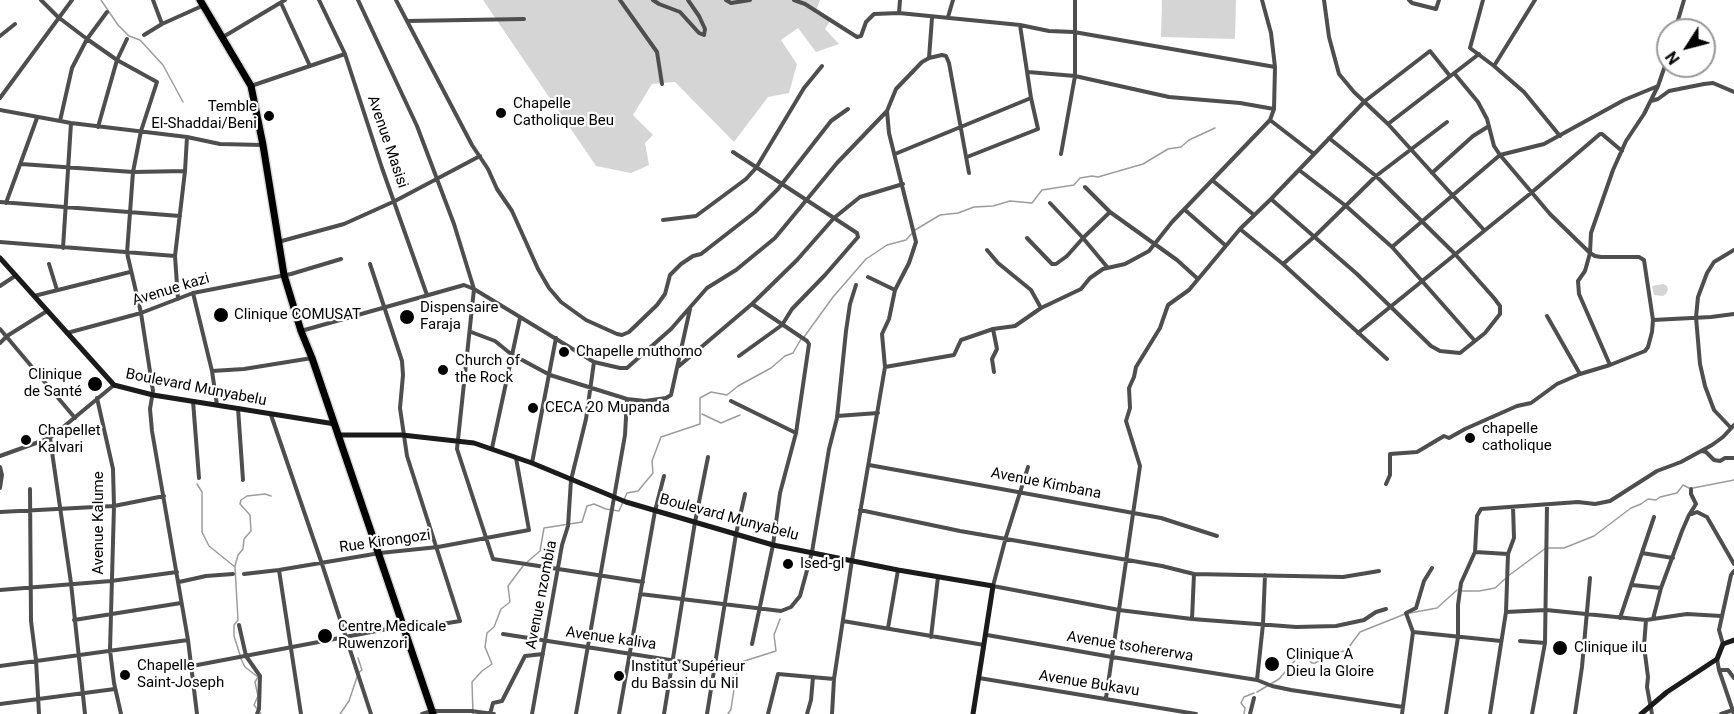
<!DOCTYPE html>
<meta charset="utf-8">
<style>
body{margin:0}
#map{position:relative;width:1734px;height:714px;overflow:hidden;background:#fff;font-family:Roboto,sans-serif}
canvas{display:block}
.north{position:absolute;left:1656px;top:18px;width:60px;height:60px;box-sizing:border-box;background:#fff;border:2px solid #999;border-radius:50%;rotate:234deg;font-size:16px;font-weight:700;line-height:24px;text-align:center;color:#000}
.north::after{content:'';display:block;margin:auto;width:21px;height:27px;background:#000;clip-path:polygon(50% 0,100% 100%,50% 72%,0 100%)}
</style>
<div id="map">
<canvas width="1734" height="714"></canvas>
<div class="north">N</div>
</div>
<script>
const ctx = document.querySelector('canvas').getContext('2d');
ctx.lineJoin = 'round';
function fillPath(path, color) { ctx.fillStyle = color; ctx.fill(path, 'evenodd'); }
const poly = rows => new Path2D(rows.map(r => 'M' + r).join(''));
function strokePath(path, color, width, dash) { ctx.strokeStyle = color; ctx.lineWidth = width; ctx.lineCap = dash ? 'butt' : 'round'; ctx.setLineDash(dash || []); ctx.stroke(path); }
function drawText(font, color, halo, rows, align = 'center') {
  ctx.font = font + ' Roboto,sans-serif'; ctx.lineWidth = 4.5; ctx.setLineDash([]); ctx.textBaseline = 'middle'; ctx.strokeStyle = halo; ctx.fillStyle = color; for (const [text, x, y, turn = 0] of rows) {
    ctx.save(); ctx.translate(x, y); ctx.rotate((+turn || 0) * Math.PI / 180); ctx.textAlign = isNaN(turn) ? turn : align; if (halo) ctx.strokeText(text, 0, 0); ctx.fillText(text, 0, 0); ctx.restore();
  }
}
fillPath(poly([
 [483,0,820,0,815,13,830,21,825,29,839,44,816,52,798,28,781,40,797,64,789,93,768,97,734,142,675,82,652,84,633,115,653,135,645,143,649,165,631,173,596,166],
 [1162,0,1236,0,1235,39,1161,37],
 [1663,284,1667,286,1668,290,1666,294,1663,296,1654,295,1652,286]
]), '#d5d5d5');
strokePath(poly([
 [101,0,118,25,129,36,140,40,163,65,183,102],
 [804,337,833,297,866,259,887,245,906,240,915,230,940,215,958,213,974,207,993,206,1010,201,1032,203,1042,190,1074,185,1080,178,1092,176,1098,177,1143,164,1168,149,1181,147,1189,140,1215,128],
 [702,414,721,423,740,415],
 [197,484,202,492,202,532,209,546,235,567,238,620,234,625,234,636,240,655],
 [1693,488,1734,480],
 [526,563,540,551,544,528,582,522,587,506,594,504,606,509,619,511,627,493,638,491,653,473,652,461,661,437,700,424,700,398,711,392,727,395,738,386,771,368,785,356,793,353,801,339],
 [235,566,238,555,243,549,244,539,251,531,250,515,240,504,241,500,247,496,265,494,271,496],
 [1508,576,1546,548,1564,548,1594,536,1631,508,1641,504,1648,499,1656,500,1660,497,1677,493,1683,485,1689,488],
 [1462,591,1479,591,1495,588,1505,579],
 [1410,613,1437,608,1457,590],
 [358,658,362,670,358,673],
 [241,659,245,667,258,677,255,682,258,696,254,705,261,714],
 [1257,692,1279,679,1298,657,1303,655,1312,663,1315,663,1321,660,1321,654,1346,651,1360,632,1405,614],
 [340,714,349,701,357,677],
 [473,714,472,682,482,671,492,664,485,647,487,633,494,627,501,609,510,602,508,586,523,566],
 [728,714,731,709,738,663,776,651,774,635,780,619],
 [1244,714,1245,708,1241,703,1244,697,1254,693]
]), '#9c9c9c', 1.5);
const highway = poly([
 [200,0,251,86,263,145,284,275,301,331,312,358,433,714]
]);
strokePath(highway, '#dbdbdb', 10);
strokePath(poly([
 [41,0,58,17,87,39,117,60,157,82,141,131,133,172,127,253,141,313,153,391,150,409,152,431,188,640,197,714],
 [153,0,162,24],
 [319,0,345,54,382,168,427,295],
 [358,0,417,126,454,224,474,289,457,449,493,559,643,582],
 [396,0,472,145,488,169,497,189,512,211,538,269,549,288,561,302,586,320,617,334,622,335,629,332,657,305,665,294,670,275,681,264,693,256,701,254,755,212,778,189,831,121,848,109],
 [620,0,657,52,662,84],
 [653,0,659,4,680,12,699,33,704,35,705,29,699,16,688,0],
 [726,0,731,3,750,0],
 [794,0,805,4,857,37,861,36,866,22,874,14,899,13,1020,25,1049,31,1074,32,1275,67],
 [1324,0,1329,37,1339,74,1354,92,1388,124,1484,230],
 [1409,0,1412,3,1436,9,1439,0],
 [1483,0,1470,48,1494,66,1535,0],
 [281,3,310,66],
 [899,13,900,0],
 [948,17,953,0],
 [407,21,524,19],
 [1675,30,1684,0],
 [144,35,162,24,202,6],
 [0,36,15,24],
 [223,37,285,0],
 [929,58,932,18],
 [1494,66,1524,92,1560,136],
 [1028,72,1075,76,1169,97,1240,103,1274,109],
 [1454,73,1478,102,1487,119,1494,146,1500,155,1550,214,1590,253,1585,271,1578,281,1579,294,1610,365],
 [251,86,345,54],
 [0,98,72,0],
 [1651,101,1658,99,1669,91,1704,84,1713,83,1734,92],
 [0,110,71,123,187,137,220,144,263,145],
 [1270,120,1314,154],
 [60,121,72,68,87,39,107,12],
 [1388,124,1479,54],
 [98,127,117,60,127,39],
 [733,152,857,233,858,237,825,275,792,309,782,325,739,356],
 [895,154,1031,98],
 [1061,154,1075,76,1075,0],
 [967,157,1038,129,1031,98,1020,25],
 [21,164,133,172,185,171],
 [1299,170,1346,206,1392,247,1475,341],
 [1432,173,1473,136,1489,126],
 [1212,180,1254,215],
 [1085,187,1110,212,1177,260,1198,279],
 [1271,199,1357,274,1431,346,1440,351,1460,353,1485,333,1500,314,1500,306,1494,298,1455,254,1376,176,1329,138],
 [0,202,180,216],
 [6,203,37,118],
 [1050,203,1083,238,1108,268],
 [1185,210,1225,245],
 [663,220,696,216,746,179,756,168,804,88,822,66],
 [1240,229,1283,264,1387,359],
 [1027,238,1052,264,1056,264,1067,256,1083,238,1110,212],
 [0,242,175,256],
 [278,242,344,224,395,201,480,156],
 [1392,247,1500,155,1544,144,1624,100,1658,86],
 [63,248,71,123],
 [987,250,998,263,1031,290,1041,308],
 [49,264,57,290],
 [370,264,402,361,403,375,400,408,407,456,460,621,406,630],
 [1283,264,1315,236,1376,176,1447,122],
 [868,277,895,290],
 [0,286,15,276],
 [193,293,212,371,217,405],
 [34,296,130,272],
 [178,299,175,256,185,171,187,137],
 [752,304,807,341,809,344,796,433,780,493,773,545,752,644],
 [1547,316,1580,374],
 [1653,320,1711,317,1734,314],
 [0,329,75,418],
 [993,329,997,349,992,359,994,372],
 [301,331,464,285,474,289,594,362,620,368,627,368,671,329,707,288,736,270,775,238,837,163,887,111],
 [471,332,495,341,511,354,550,375,627,399,645,401,666,398,671,395,690,309],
 [67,333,141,313,193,293,291,274,341,259],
 [1358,333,1531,193,1600,134,1602,134,1622,151],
 [0,343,7,336,47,311],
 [679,366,752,304,797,260,834,218,860,197,903,184],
 [885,367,954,355,961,340,993,329,1015,326,1041,308,1081,289,1090,278,1103,269,1125,264,1149,251,1172,222,1270,120,1274,109,1275,67,1271,33,1262,0],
 [212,371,244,369,312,358],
 [97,398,113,469,114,506,110,650,114,683,121,714],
 [193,401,199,478],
 [731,401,796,433],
 [238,408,243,480],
 [271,415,322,564,371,714],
 [837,416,878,413],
 [1731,428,1714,410,1705,386,1700,364,1696,317,1698,297,1707,273,1714,262,1734,250],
 [50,438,71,583,85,714],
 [492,448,520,318],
 [1702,451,1706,452,1714,460,1720,461,1725,458,1734,458],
 [0,456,50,438,114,385],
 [532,463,556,338],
 [869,465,1161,518,1217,536],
 [0,467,2,475,0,488],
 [1028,467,1006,537,993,586,1119,610,1192,619,1296,627,1336,626,1364,620,1376,612,1386,609],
 [1386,484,1390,475,1390,454,1417,452,1444,436,1449,438,1465,429,1517,406,1531,403,1557,384,1580,374,1610,365,1645,351,1648,347,1652,332,1653,320,1644,260,1639,257,1601,257,1595,256,1590,253,1591,233,1613,170,1626,141,1644,114,1658,86,1668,57],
 [30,489,31,621,36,660,39,714],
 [860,510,960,531,1162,566,1194,574,1343,577,1379,571],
 [0,512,114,506,164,496],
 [1692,514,1697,512,1707,517,1734,564],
 [1475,552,1508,554],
 [1642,553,1673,558],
 [279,570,301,714],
 [244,574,279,570,380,553,438,547,529,530,516,458],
 [179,582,206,576,233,574],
 [1632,585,1661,588],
 [0,590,111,581,177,572],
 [640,594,781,611,791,607,800,596,812,552,829,449,837,418,846,331,850,304,856,285],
 [1506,612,1546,610,1646,620,1687,614,1721,616],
 [1620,618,1654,517],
 [1192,619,1194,574],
 [1653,619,1661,588,1682,531,1689,515,1696,504,1691,494,1691,489],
 [74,620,181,603],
 [1646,620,1644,646,1648,677,1647,687,1652,714],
 [843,621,984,645],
 [239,625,246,656,260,676,259,709,257,714],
 [888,628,898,570],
 [1413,632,1501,641],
 [503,634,715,667],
 [987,635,1112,657,1257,680,1272,686,1291,690,1403,707],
 [931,637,938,577],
 [1520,641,1545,643],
 [1723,644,1719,630,1731,575,1734,571],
 [1717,659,1719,670,1734,714],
 [0,666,188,640],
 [192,666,403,626],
 [1719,670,1728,670,1734,678],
 [979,678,1196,714],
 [1257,680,1263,624,1265,575],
 [1106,698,1140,466,1126,421,1130,408,1129,388,1134,377,1136,367,1160,328,1168,305,1189,290,1240,229,1271,199,1365,101,1430,51,1450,76],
 [0,704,115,689],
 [422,714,432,711,471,711,494,714],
 [490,714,493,703,502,701,525,656,543,654],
 [532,714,562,545,568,526,571,480,586,419,594,362],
 [576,714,625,435,627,399],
 [619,714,655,511,664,476],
 [664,714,695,522,708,457],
 [707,714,736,534,745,494],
 [768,714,778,674,834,679],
 [807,714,811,700,813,677],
 [832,714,834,679,852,560,885,367,882,334,889,319,895,290,909,263,916,242,889,133,887,111,896,89,922,62,929,58,942,55,946,56,949,63,969,173],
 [1250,714,1254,698],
 [1402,714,1413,632,1406,613,1416,608,1424,581,1432,568],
 [1446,714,1458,637,1458,605,1461,583,1475,552,1477,516,1481,509,1578,502,1595,504,1610,501,1657,471,1681,462,1712,445,1723,437,1734,425],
 [1490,714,1506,612,1508,554,1514,538,1513,507],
 [1532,714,1545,643,1547,505],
 [1575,714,1582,667,1590,578],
 [1721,714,1733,710]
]), '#4e4e4e', 4);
strokePath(poly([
 [0,258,114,385,153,395,335,424],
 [339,435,402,435,474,443,532,463,626,502,773,545,898,570,993,586,973,714],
 [1641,714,1667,692,1717,659,1723,644,1734,640]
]), '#1b1b1b', 5);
strokePath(highway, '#000', 7);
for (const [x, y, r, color] of [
 [501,113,6,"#000"],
 [269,116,6,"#000"],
 [221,315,8,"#000"],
 [407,317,8,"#000"],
 [564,352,6,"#000"],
 [443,370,6,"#000"],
 [95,384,8,"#000"],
 [533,408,6,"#000"],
 [1470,438,6,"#000"],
 [26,440,6,"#000"],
 [788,564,6,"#000"],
 [325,636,8,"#000"],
 [1560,648,8,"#000"],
 [1272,664,8,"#000"],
 [125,675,6,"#000"],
 [619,676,6,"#000"]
]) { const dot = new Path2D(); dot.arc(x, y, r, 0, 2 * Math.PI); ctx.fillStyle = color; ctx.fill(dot); strokePath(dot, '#fff', 2); }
drawText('15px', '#000', '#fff', [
 ["Chapelle",513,104],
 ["Catholique Beu",513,121],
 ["Temble",257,107,"right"],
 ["El-Shaddai/Beni",257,124,"right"],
 ["Dispensaire",420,308],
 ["Faraja",420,325],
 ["Clinique COMUSAT",234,315],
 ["Chapelle muthomo",576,352],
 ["Church of",455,361],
 ["the Rock",455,378],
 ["Clinique",82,375,"right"],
 ["de Santé",82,392,"right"],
 ["CECA 20 Mupanda",545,408],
 ["chapelle",1482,429],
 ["catholique",1482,446],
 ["Chapellet",38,431],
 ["Kalvari",38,448],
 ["Ised-gl",800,564],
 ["Centre Medicale",338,627],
 ["Ruwenzori",338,644],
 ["Clinique ilu",1574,648],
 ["Clinique A",1286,655],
 ["Dieu la Gloire",1286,672],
 ["Chapelle",137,666],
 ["Saint-Joseph",137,683],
 ["Institut Supérieur",631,667],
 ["du Bassin du Nil",631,684]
], 'left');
drawText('15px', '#000', '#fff', [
 ["Avenue Masisi",387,142,71],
 ["Avenue kazi",171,290,-17],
 ["Boulevard Munyabelu",196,388,11],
 ["Avenue Kimbana",1046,484,11],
 ["Boulevard Munyabelu",729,518,15],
 ["Avenue Kalume",99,523,-90],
 ["Rue Kirongozi",385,542,-8],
 ["Avenue nzombia",542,595,-79],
 ["Avenue kaliva",611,639,8],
 ["Avenue tsohererwa",1130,647,9],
 ["Avenue Bukavu",1089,684,9]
]);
</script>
